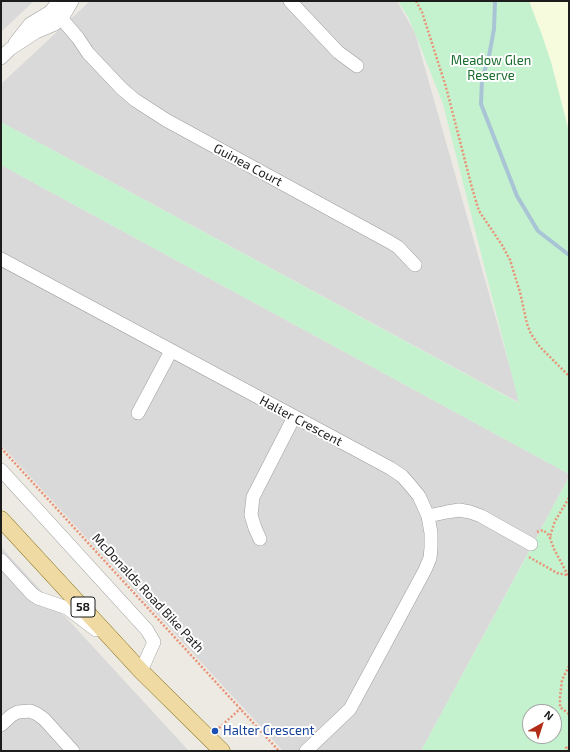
<!DOCTYPE html>
<style>
body{margin:0}
#map{position:relative;width:570px;height:752px;overflow:hidden;background:#eceae3;font-family:"Exo 2",sans-serif}
canvas{display:block}
.frame{position:absolute;inset:0;border:2px solid #1c1c1c;pointer-events:none}
.north{position:absolute;left:522px;top:704px;width:40px;height:40px;box-sizing:border-box;background:#fff;border:1px solid #a4a4a4;border-radius:50%;rotate:39deg;font-size:11px;font-weight:700;line-height:16px;text-align:center;color:#1c1c1c}
.north::after{content:'';display:block;margin:auto;width:14px;height:18px;background:#b12d17;clip-path:polygon(50% 0,100% 100%,50% 72%,0 100%)}
</style>
<div id="map">
<canvas width="570" height="752"></canvas>
<div class="frame"></div>
<div class="north">N</div>
</div>
<script>
const ctx = document.querySelector('canvas').getContext('2d');
ctx.lineJoin = 'round';
function fillPath(path, color) { ctx.fillStyle = color; ctx.fill(path, 'evenodd'); }
const poly = rows => new Path2D(rows.map(r => 'M' + r).join(''));
function strokePath(path, color, width, dash) { ctx.strokeStyle = color; ctx.lineWidth = width; ctx.lineCap = dash ? 'butt' : 'round'; ctx.setLineDash(dash || []); ctx.stroke(path); }
function drawText(font, color, halo, rows, align = 'center') {
  ctx.font = font + ' "Exo 2",sans-serif'; ctx.lineWidth = 4; ctx.setLineDash([]); ctx.textBaseline = 'middle'; ctx.strokeStyle = halo; ctx.fillStyle = color; for (const [text, x, y, turn = 0] of rows) {
    ctx.save(); ctx.translate(x, y); ctx.rotate((+turn || 0) * Math.PI / 180); ctx.textAlign = isNaN(turn) ? turn : align; if (halo) ctx.strokeText(text, 0, 0); ctx.fillText(text, 0, 0); ctx.restore();
  }
}
fillPath(poly([
 [1,1,34,1,1,32],
 [90,1,397,1,415,33,520,403,1,122,1,84],
 [1,165,569,474,569,477,421,751,283,751,1,445],
 [1,547,131,688,189,751,1,751]
]), '#dad9d9');
fillPath(poly([
 [529,1,569,1,569,132,551,62]
]), '#f6fbdd');
fillPath(poly([
 [398,1,529,1,542,35,551,62,569,132,569,474,1,165,1,122,519,403,443,104,415,33,408,17],
 [569,477,569,751,421,751,525,559],
 [530,712,554,712,554,736,530,736]
]), '#c4f2ce');
strokePath(poly([
 [495,1,494,29,489,56,482,79,481,104,517,196,538,231,569,255]
]), '#a8c4d5', 4);
const minor = poly([
 [290,1,338,52,357,66],
 [50,12,61,18,78,38,88,53,122,89,135,100,166,120,388,241,398,247,415,265],
 [15,43,30,24,50,12,59,1],
 [1,58,10,49,36,32,55,24,64,15,72,1],
 [1,259,390,468,402,476,410,485,419,496,428,516,431,533,431,548,430,558,425,570,350,709,306,751],
 [138,413,171,351],
 [1,470,147,630,154,642,141,671],
 [428,516,447,512,459,510,470,512,481,516,531,544],
 [260,539,255,528,251,515,253,497,294,417],
 [1,560,32,594,38,598,67,608,96,630],
 [1,725,12,715,18,712,30,711,37,714,44,719,73,751]
]);
const major = poly([
 [1,519,141,671,222,751]
]);
strokePath(minor, '#9d9d9d', 14);
strokePath(major, '#836d11', 17);
strokePath(poly([
 [416,1,422,12,446,87,472,188,479,211,502,245,510,260,520,292,527,324,531,334,540,347,569,376],
 [1,448,279,751],
 [569,498,555,521,551,533,550,538,554,549,569,577],
 [537,532,543,530,551,537],
 [529,557,557,573,567,575],
 [569,666,562,680,560,697,560,707,569,714],
 [219,728,241,708],
 [569,751,566,748,569,746]
]), '#e89377', 2.5, [2, 2]);
strokePath(minor, '#fff', 13);
strokePath(major, '#f0daa4', 16);
for (const [x, y, r, color] of [
 [215,731,4,"#1a4fb4"]
]) { const dot = new Path2D(); dot.arc(x, y, r, 0, 2 * Math.PI); ctx.fillStyle = color; ctx.fill(dot); strokePath(dot, '#fff', 1.5); }
for (const [x, y, w] of [
 [83,607,24]
]) { const box = new Path2D(); box.roundRect(x - w / 2, y - 10, w, 20, 3); ctx.fillStyle = '#fff'; ctx.fill(box); strokePath(box, '#1c1c1c', 1); }
drawText('bold 12px', '#1c1c1c', null, [
 ["58",83,607]
]);
drawText('13px', '#186c2b', '#fff', [
 ["Meadow Glen",491,61],
 ["Reserve",491,76]
]);
drawText('13px', '#1c1c1c', '#fff', [
 ["Guinea Court",248,165,28],
 ["Halter Crescent",301,421,28],
 ["McDonalds Road Bike Path",148,593,47]
]);
drawText('13px', '#164399', '#fff', [
 ["Halter Crescent",223,731]
], 'left');
</script>
